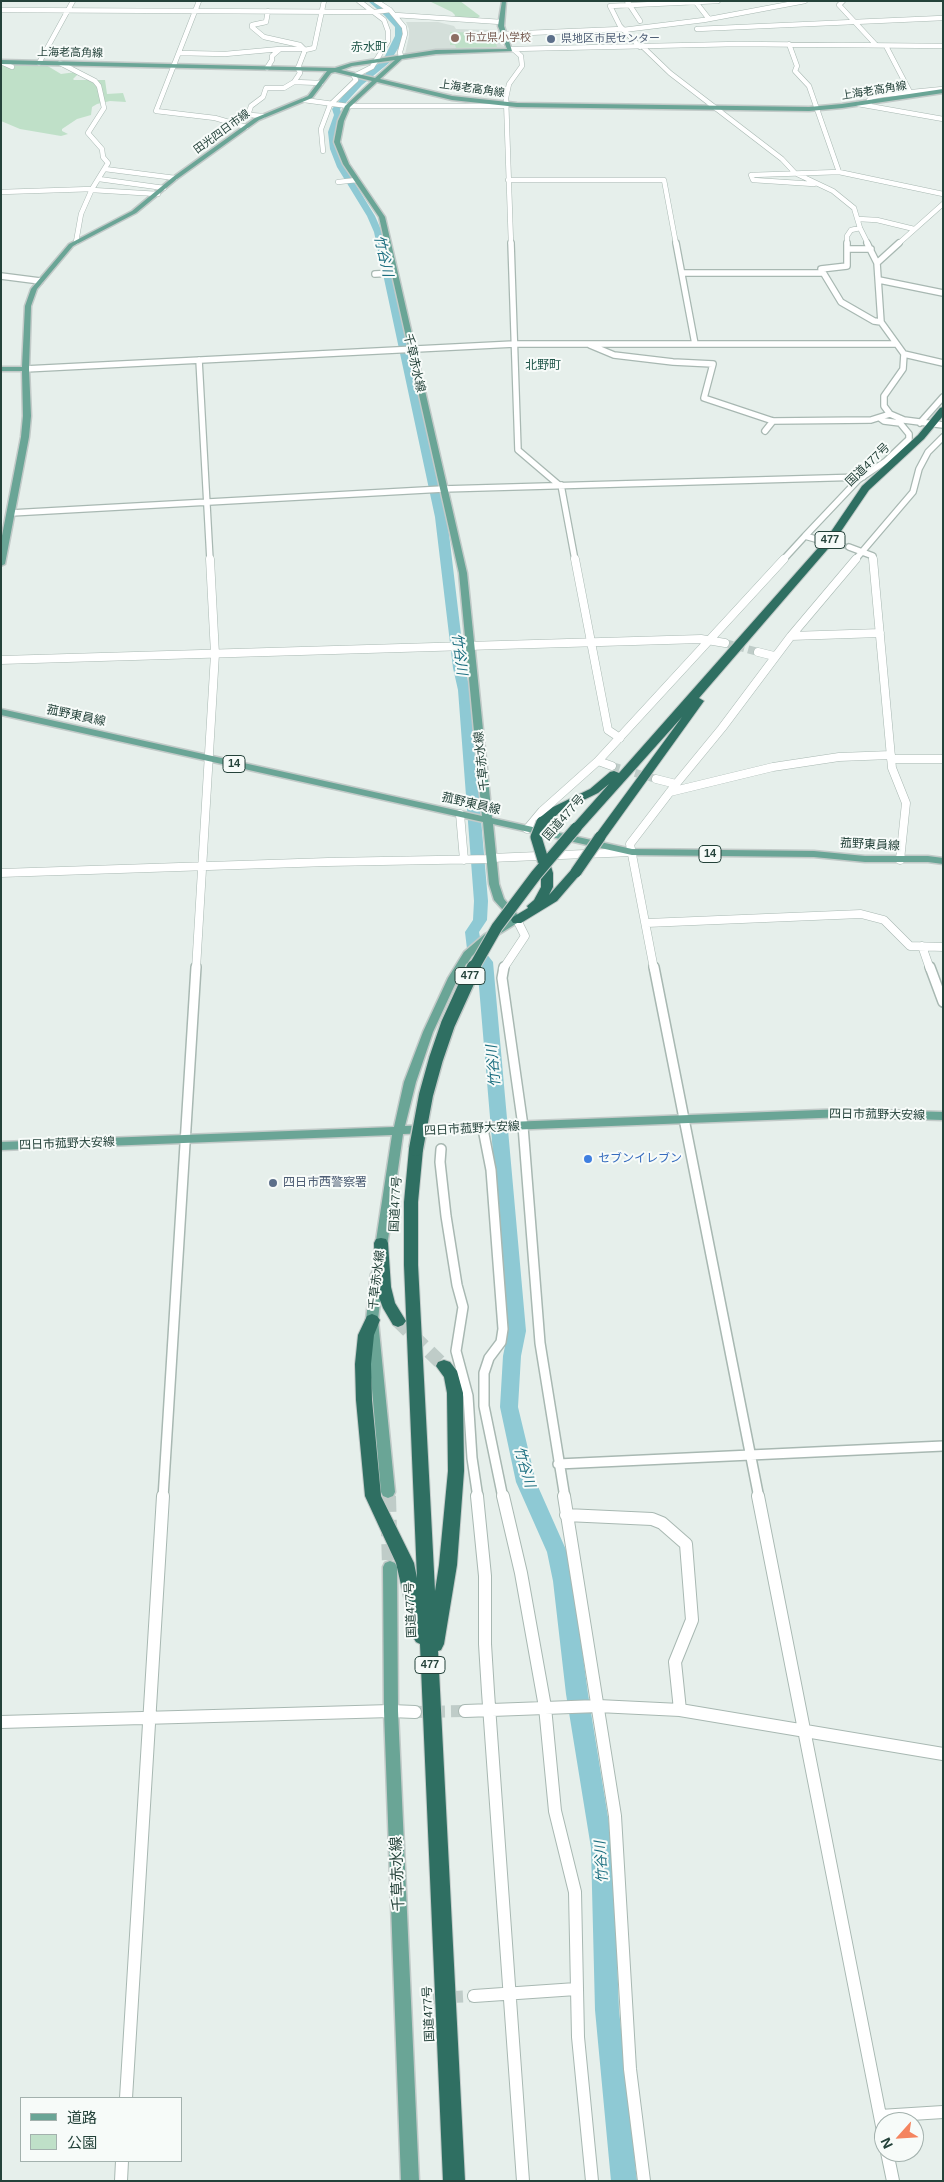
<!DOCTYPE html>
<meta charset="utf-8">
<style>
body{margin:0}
#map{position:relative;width:944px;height:2182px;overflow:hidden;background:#e6efeb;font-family:Arial,"Noto Sans JP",sans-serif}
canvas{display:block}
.frame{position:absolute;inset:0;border:2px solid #24423a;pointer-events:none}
.legend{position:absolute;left:20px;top:2097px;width:162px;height:65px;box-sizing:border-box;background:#f7fbf9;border:1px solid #a3b1ad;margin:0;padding:6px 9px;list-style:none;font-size:15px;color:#24423a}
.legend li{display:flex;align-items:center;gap:10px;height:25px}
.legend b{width:25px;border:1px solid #a3b1ad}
.north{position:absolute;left:874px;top:2112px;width:50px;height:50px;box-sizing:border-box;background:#f7fbf9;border:1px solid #a3b1ad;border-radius:50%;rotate:244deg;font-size:14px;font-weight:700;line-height:20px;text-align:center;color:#24423a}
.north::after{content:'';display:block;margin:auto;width:18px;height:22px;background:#f4845f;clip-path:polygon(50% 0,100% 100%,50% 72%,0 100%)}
</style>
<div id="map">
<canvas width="944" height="2182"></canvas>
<div class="frame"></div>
<ul class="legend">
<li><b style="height:6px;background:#6aa596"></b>道路</li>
<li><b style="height:14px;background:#bfe0c8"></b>公園</li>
</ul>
<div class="north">N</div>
</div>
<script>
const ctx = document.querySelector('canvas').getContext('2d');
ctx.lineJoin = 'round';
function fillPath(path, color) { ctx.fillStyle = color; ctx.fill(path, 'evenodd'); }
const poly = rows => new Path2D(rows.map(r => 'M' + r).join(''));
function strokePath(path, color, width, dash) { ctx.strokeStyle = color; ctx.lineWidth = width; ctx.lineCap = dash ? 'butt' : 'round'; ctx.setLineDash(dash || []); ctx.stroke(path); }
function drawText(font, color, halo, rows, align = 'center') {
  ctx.font = font + ' Arial,"Noto Sans JP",sans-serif'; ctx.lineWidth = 4; ctx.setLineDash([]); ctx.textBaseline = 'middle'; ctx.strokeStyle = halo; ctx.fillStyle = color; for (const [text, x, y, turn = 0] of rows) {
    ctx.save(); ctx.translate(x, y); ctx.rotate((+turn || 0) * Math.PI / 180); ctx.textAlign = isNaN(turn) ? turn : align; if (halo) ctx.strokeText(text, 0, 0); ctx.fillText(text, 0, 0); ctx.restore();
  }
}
fillPath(poly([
 [406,22,438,22,454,26,456,29,498,30,502,41,500,42,501,45,504,46,505,48,452,49,405,54,409,36,409,29]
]), '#d4dfda');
fillPath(poly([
 [429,1,460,1,480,16,476,20,454,18,455,15,452,12],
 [450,32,493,33,497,47,456,48,455,45,450,45],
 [1,64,46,65,61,74,76,72,78,74,73,79,74,80,105,80,107,94,123,93,126,102,110,101,97,104,92,107,91,115,77,119,62,129,62,131,68,134,61,136,20,129,1,121]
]), '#bfe0c8');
fillPath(poly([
 [368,1,376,1,391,12,403,27,403,36,399,47,389,63,362,85,340,109,342,115,336,132,338,149,345,167,375,216,382,232,447,517,465,668,470,690,488,901,487,920,479,932,482,948,493,962,526,1331,521,1356,518,1407,536,1482,567,1552,573,1581,588,1694,613,1848,619,2010,637,2181,611,2181,595,2010,591,1848,566,1694,553,1581,547,1552,516,1482,500,1407,503,1356,508,1331,477,963,467,949,465,932,473,920,474,901,458,690,453,668,435,517,374,232,367,216,337,167,330,149,328,132,334,115,332,109,356,81,383,60,395,36,395,27,385,16,368,1]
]), '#8ec9d4');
strokePath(poly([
 [819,540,849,547]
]), '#bfccc8', 5.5, [5.5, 2.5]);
strokePath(poly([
 [725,643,758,652],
 [612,766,656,779]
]), '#bfccc8', 8, [8, 4]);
strokePath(poly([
 [415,1712,465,1711],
 [433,1998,474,1996]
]), '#bfccc8', 12, [12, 6]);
strokePath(poly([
 [388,1492,388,1498]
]), '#bfccc8', 12, [12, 6]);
strokePath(poly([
 [388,1496,390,1567]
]), '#bfccc8', 16, [16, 8]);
strokePath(poly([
 [398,1321,444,1366]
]), '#bfccc8', 14, [14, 8]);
const minorFar4 = poly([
 [199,1,156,111,215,118,246,127],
 [376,1,390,10,404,27,405,34,400,52,401,57],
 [627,1,640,21],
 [695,1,709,19],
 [843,1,839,5,876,45],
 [1,10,375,12,390,10],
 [268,11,266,22,252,25,252,27,264,37,300,45,305,50],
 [395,15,501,22],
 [697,29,943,18],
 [623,30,704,20,805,1],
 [503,34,622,29],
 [789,44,797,66,795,71,809,86,839,172],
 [886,46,911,94],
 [640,47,620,26,610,6,718,1],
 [643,47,670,73,782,159,795,173,833,191,854,208,860,228,868,244],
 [512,49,738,44,943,46],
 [305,50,314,48,324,1],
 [179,53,225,54,280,49],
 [1,62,12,67],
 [39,63,73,1],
 [60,63,95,81,99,86,104,108,88,133,102,149,103,157,108,163,92,189,81,214,76,242],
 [267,68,272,60,272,56,280,49,301,49],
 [294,82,300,73,298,68,305,50],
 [304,100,348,106,506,106],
 [870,102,869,100,872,97,882,95,943,89],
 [858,104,943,119],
 [263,116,250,115,249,112,251,106,263,97,266,88,284,88,294,82,321,83],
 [323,151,321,129,330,105,356,80,354,76,372,67,388,41,388,31,384,20,359,1],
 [105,169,175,178],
 [99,179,164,188],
 [508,180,664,180,676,244],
 [338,182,357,180],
 [814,184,753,180,751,175,839,172,943,194],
 [92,190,158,194],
 [1,192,92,189],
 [858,219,877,220,914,229],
 [511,244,506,98,509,84,522,66,521,56,513,49],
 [847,244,847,236,851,230,860,228],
 [898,244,943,204]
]);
const minorFar3 = poly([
 [511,243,518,450,559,485],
 [676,243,695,344],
 [847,243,847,266,821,269,841,302,874,321,881,322],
 [867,243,877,263,881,322,904,354,903,369,884,396,884,406,890,414,904,420,943,425],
 [847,249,871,249],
 [877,263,899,243],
 [682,273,823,273],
 [375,274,394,273],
 [1,276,40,281],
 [879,280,943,293],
 [590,345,614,355,673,362,713,364,704,398,773,421,871,420,890,414],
 [904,354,943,363],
 [199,360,210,560],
 [25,369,514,344,896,344],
 [920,423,943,397],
 [765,431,773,421],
 [561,485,575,560],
 [11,513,443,489,863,477],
 [819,540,805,536,858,480,886,461,909,439,909,434,900,423,884,421,880,418],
 [849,547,873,556,873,560],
 [783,560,805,536],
 [855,560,913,492,919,469,928,452,943,437]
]);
const minorFar2 = poly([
 [575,559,608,730,620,738],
 [873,559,892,768,906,803,900,860],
 [791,636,856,559],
 [758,652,774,656],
 [1,660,701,639,725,643],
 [891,759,943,759],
 [612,766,598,761,784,559],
 [676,784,722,728,791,636,880,633],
 [670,792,773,767,839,757,891,755],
 [460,814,464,860],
 [527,829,542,811,598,761],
 [491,858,632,852],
 [1,873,328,862,491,859],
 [647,923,861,914,884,920,910,946,943,947],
 [922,946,930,969],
 [196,969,215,654,210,559],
 [503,969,525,936,517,920],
 [654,969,630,844,676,784,656,779]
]);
const minorFar1 = poly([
 [504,967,502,978,523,1126,540,1343,565,1498],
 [654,967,759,1498],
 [930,967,943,1002],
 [483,1129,491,1170,503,1329,501,1342,489,1358,484,1373,484,1406,503,1498],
 [441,1149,440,1162,446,1216,457,1285,463,1307,456,1351,468,1396,472,1458,478,1498],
 [558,1464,943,1446],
 [163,1498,196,967]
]);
const minor = poly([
 [477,1496,485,1576,485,1644,488,1692,523,2181],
 [503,1496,521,1573,545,1707,555,1811,575,1892,578,2037,592,2181],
 [564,1496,615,1816,630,2069,644,2181],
 [758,1496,884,2136],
 [566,1515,652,1519,662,1523,686,1544,692,1620,675,1662,680,1710],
 [465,1711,598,1706,680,1710,943,1754],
 [1,1722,391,1711,415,1712],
 [474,1996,576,1989],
 [126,2098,163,1496],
 [880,2116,943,2112],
 [887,2152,893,2181],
 [121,2181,122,2161]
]);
const major = poly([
 [502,1,506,1,504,26,512,51,436,54,402,59,380,79,452,96,517,103,809,107,842,104,943,89,943,93,842,108,809,111,517,107,452,100,377,82,350,107,344,121,340,142,349,164,385,217,467,573,492,818,632,849,814,851,865,856,928,856,943,858,943,864,928,862,865,862,814,857,632,855,493,824,499,884,504,899,522,920,493,938,472,956,458,978,433,1032,416,1082,405,1126,845,1109,943,1112,943,1120,845,1117,403,1134,386,1254,384,1257,380,1259,376,1257,374,1254,392,1135,1,1150,1,1142,394,1127,404,1082,423,1032,448,978,464,952,485,934,511,919,494,900,489,884,483,822,1,715,1,709,482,816,459,573,379,217,343,164,334,142,338,121,345,106,372,81,335,72,331,73,312,98,259,120,177,179,136,213,73,246,37,289,31,306,29,369,31,416,29,437,5,564,1,566,1,541,21,437,23,416,22,371,1,371,1,367,22,367,25,306,31,289,69,244,132,211,173,177,255,118,308,96,327,71,1,64,1,60,335,68,351,63,436,50,507,49,498,26,502,1],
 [395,60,375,78,341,70,352,66,395,60],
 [377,1269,381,1271,383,1274,378,1320,395,1492,393,1496,388,1498,383,1496,381,1492,366,1320,371,1274,373,1271,377,1269],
 [390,1561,395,1563,397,1567,398,1711,419,2181,401,2181,384,1711,383,1567,385,1563,390,1561]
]);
const highway = poly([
 [943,407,943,416,924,439,869,490,833,543,699,698,704,701,604,840,600,841,594,837,682,717,580,831,572,831,570,828,609,784,598,793,561,811,546,825,538,825,536,822,538,819,553,807,590,789,610,772,614,771,619,773,826,539,862,486,918,435,940,408,943,407],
 [543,856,549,860,553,873,553,887,549,895,572,869,580,869,582,872,557,901,521,923,513,923,511,920,513,917,528,908,527,906,534,900,541,887,541,873,537,860,543,856],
 [416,1144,421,1145,423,1149,418,1202,418,1265,435,1591,439,1565,448,1471,447,1393,444,1377,436,1366,438,1362,444,1360,450,1362,457,1371,463,1393,464,1471,457,1565,444,1644,441,1650,438,1651,465,2181,443,2181,420,1644,416,1642,413,1637,396,1563,365,1496,356,1400,355,1364,358,1335,367,1316,372,1314,377,1316,380,1320,374,1335,371,1364,372,1400,381,1496,414,1563,417,1578,404,1265,404,1202,409,1149,411,1145,416,1144],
 [381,1238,386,1239,388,1243,391,1287,395,1303,406,1321,403,1325,398,1327,393,1325,383,1308,375,1287,374,1243,376,1239,381,1238]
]);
strokePath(minorFar4, '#a8b8b2', 5.5);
strokePath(minorFar3, '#a8b8b2', 8);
strokePath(minorFar2, '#a8b8b2', 9);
strokePath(minorFar1, '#a8b8b2', 12);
strokePath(minor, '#a8b8b2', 14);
strokePath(major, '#c2cac8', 3);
strokePath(highway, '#c2cac8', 2);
strokePath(minorFar4, '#fff', 4.5);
strokePath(minorFar3, '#fff', 5.5);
strokePath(minorFar2, '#fff', 8);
strokePath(minorFar1, '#fff', 9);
strokePath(minor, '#fff', 12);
fillPath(major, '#6aa596');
fillPath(highway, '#2f6f62');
const highwayBridgeFar1 = poly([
 [542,822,536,837,543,860],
 [576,872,600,837],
 [473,969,497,927,536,875,576,828]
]);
const highwayBridge = poly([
 [416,1149,426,1095,436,1059,448,1024,474,967]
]);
strokePath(highwayBridgeFar1, '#c2cac8', 13, []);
strokePath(highwayBridge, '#c2cac8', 17, []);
strokePath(highwayBridgeFar1, '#2f6f62', 11);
strokePath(highwayBridge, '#2f6f62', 14);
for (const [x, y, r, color] of [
 [455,38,5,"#8d6e63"],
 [551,39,5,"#5c6f8a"],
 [588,1159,5,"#3f7fe0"],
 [273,1183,5,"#5c6f8a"]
]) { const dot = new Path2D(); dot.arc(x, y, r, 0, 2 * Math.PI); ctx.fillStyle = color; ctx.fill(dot); strokePath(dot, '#f7fbf9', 2); }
drawText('11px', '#785e54', '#f7fbf9', [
 ["市立県小学校",465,38]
], 'left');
drawText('11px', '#4e5e75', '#f7fbf9', [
 ["県地区市民センター",561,39]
], 'left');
drawText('11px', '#24423a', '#f7fbf9', [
 ["上海老高角線",70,53,1],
 ["上海老高角線",472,89,8],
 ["上海老高角線",874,91,-9],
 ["田光四日市線",222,132,-36]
]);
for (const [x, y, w] of [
 [830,540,30],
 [234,764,22],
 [710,854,22],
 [470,976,30],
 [430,1665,30]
]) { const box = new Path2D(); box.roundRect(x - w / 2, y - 8.5, w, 17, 4); ctx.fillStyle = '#f7fbf9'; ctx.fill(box); strokePath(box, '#24423a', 1); }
drawText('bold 11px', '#24423a', null, [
 ["477",830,540],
 ["14",234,764],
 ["14",710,854],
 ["477",470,976],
 ["477",430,1665]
]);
drawText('12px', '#1f5548', '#f7fbf9', [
 ["赤水町",369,48],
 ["北野町",543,366]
]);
drawText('12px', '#24423a', '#f7fbf9', [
 ["千草赤水線",414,363,77],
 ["国道477号",868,465,-44],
 ["菰野東員線",76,716,12],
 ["千草赤水線",482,761,-96],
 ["菰野東員線",471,804,13],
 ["国道477号",564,818,-49],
 ["菰野東員線",870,845,3],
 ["四日市菰野大安線",877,1115,1],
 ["四日市菰野大安線",472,1129,-3],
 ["四日市菰野大安線",67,1144,-2],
 ["国道477号",396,1204,-87],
 ["千草赤水線",377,1280,-83],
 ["国道477号",411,1610,-93],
 ["国道477号",429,2014,-93]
]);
drawText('12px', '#366cbe', '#f7fbf9', [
 ["セブンイレブン",598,1159]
], 'left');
drawText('12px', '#4e5e75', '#f7fbf9', [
 ["四日市西警察署",283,1183]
], 'left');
drawText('italic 14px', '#1c6f80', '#f7fbf9', [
 ["竹谷川",383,256,77],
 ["竹谷川",459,654,83],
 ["竹谷川",494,1066,-95],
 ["竹谷川",524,1467,74],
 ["竹谷川",602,1862,-94]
]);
drawText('15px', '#24423a', '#f7fbf9', [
 ["千草赤水線",398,1874,-92]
]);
</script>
